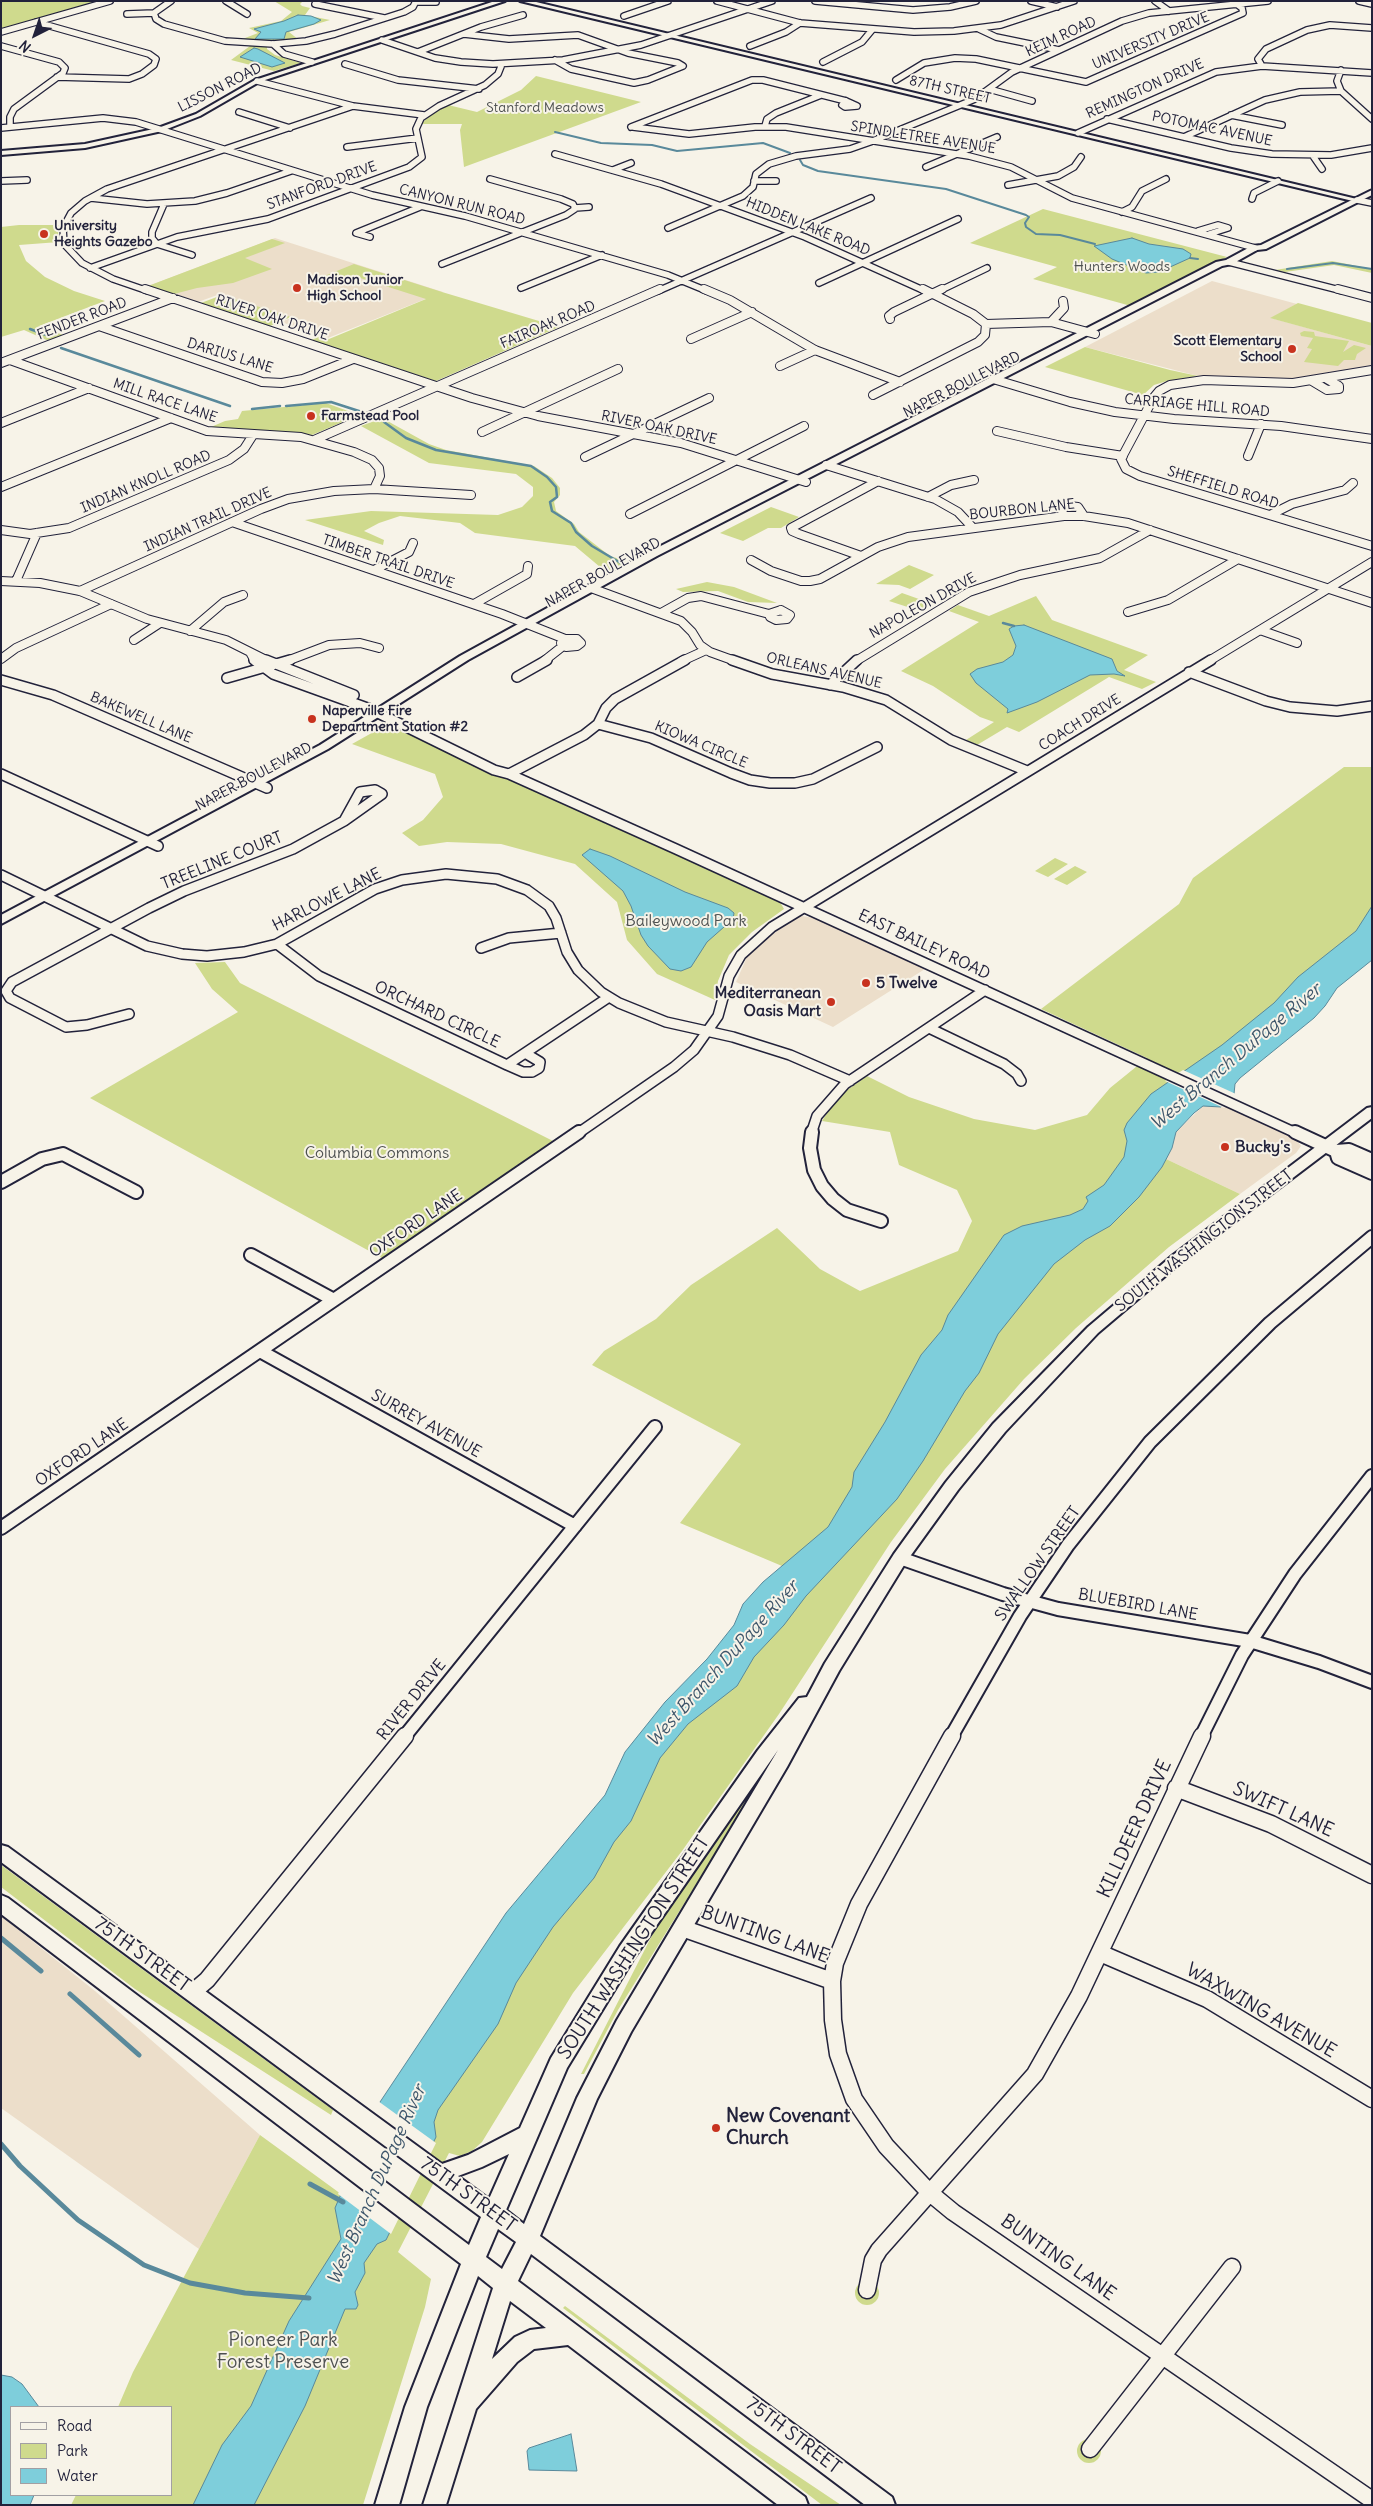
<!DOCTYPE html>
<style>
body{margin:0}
#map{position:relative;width:1373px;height:2506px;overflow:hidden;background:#f7f3e8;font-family:Delius,sans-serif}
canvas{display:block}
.frame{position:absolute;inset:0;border:2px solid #22223b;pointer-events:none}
.legend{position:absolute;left:10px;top:2406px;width:162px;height:90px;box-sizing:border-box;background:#f7f3e8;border:1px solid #a29fa3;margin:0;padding:6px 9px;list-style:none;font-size:15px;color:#22223b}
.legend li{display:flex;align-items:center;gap:10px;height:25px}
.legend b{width:25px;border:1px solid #a29fa3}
.north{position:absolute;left:10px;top:10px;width:50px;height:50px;-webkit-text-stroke:4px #f7f3e8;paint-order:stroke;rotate:221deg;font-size:14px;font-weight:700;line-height:20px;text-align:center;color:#22223b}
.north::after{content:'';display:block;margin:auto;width:18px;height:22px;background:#22223b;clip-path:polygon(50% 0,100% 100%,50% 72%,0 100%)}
</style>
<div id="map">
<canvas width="1373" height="2506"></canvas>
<div class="frame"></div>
<ul class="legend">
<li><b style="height:6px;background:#f7f3e8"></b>Road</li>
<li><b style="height:14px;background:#cfda8d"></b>Park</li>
<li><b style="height:14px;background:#7ecedb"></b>Water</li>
</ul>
<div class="north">N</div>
</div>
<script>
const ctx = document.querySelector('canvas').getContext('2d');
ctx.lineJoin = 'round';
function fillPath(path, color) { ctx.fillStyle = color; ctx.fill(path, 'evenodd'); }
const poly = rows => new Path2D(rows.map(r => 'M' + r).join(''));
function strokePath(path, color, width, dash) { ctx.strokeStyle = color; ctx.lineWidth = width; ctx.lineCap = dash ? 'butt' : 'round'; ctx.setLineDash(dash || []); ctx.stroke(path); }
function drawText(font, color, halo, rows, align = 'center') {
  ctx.font = font + ' Delius,sans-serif'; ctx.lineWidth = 4; ctx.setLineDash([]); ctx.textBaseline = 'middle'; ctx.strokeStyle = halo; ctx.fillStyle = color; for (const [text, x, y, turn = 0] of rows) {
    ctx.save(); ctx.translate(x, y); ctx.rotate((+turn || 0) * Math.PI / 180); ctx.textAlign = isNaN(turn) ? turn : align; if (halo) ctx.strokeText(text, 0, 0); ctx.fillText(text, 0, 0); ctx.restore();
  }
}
fillPath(poly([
 [275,238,443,292,328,338,281,322,291,318,220,294,198,302,151,285],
 [1212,281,1297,304,1271,318,1372,346,1372,365,1294,379,1198,376,1085,347],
 [802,916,814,918,925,969,833,1027,736,982,747,957,762,942,795,918],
 [1208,1105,1220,1107,1223,1105,1288,1134,1295,1138,1301,1146,1296,1153,1240,1194,1166,1159,1172,1148,1176,1132,1203,1106],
 [1,1916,95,1991,260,2135,199,2249,1,2108]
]), '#ecdeca');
fillPath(poly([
 [1,1,110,1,1,32],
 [274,1,302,2,300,4,302,6,310,8,305,15,330,20,289,32,299,40,240,40,258,33,249,28,281,21,292,12],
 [250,46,267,46,267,49,275,55,301,63,274,71,231,60],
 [536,76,641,102,464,167,460,130,462,124,421,124,436,110,448,105,477,112,521,90],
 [1043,209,1227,257,1131,306,1033,279,1057,267,970,243],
 [19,225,60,225,58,234,59,242,19,245,26,261,45,277,74,291,105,301,39,326,66,336,51,342,24,330,1,337,1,227],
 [272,239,285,243,245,258,272,269,233,283,197,288,174,294,148,286],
 [1332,261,1372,269,1372,273,1334,265,1285,272,1275,270],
 [354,264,442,292,559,327,436,381,311,340,321,336,329,339,426,299,354,276,341,281,322,277],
 [222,295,291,317,270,326,201,303],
 [1298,303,1372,323,1372,346,1270,318],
 [1304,331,1314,332,1315,336,1349,341,1343,352,1354,345,1366,348,1357,354,1355,360,1344,360,1338,366,1304,362,1312,349,1307,348,1313,338,1301,336,1300,333],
 [1085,347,1170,370,1198,376,1167,381,1154,385,1143,395,1045,367],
 [326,403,359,415,312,435,211,427,225,421,238,419,242,411],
 [382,418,429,444,446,450,534,466,552,478,560,488,560,495,554,502,556,511,574,524,579,532,610,556,629,562,609,572,606,572,575,546,475,533,460,523,400,516,379,523,364,531,384,540,383,545,305,520,371,511,498,515,522,507,533,496,533,487,516,474,429,463,361,426],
 [771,507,799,517,781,528,768,528,743,541,720,533],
 [909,565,934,575,910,589,899,585,876,584],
 [707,582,734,587,777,603,748,602,718,591,683,592,676,589],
 [902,593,933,604,920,611,889,601],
 [1036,596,1052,620,1148,655,1124,670,1156,682,1142,689,1109,677,1019,732,1007,727,977,745,966,740,994,722,980,717,933,686,901,671,979,622,949,611,958,605,989,616],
 [386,725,396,726,780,902,784,909,752,932,729,955,718,981,715,1000,657,974,627,940,617,902,575,864,501,844,447,842,419,846,402,833,423,820,443,797,435,774,352,744],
 [1344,767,1372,767,1372,942,1146,1129,1166,1159,1240,1194,1169,1247,1076,1328,1024,1379,945,1469,891,1542,779,1714,682,1851,573,1993,482,2142,472,2151,460,2156,449,2153,398,2252,431,2279,425,2307,363,2505,71,2505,76,2495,171,2495,171,2407,118,2407,133,2372,260,2135,341,2194,642,1756,801,1574,680,1523,741,1444,592,1365,604,1351,656,1319,691,1285,777,1228,820,1269,860,1291,958,1251,972,1221,957,1190,899,1165,890,1132,822,1121,832,1105,843,1093,867,1076,909,1097,974,1119,1035,1130,1087,1115,1110,1088,1147,1058,1041,1009,1179,904,1193,878],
 [1055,858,1068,864,1048,877,1035,871],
 [1075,866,1087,872,1067,885,1054,879],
 [225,962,240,983,553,1141,382,1258,90,1098,238,1012,212,989,195,963],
 [744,1797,749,1799,618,2010,584,2074,581,2074,663,1914],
 [1,1865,333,2110,331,2115,135,1989,1,1887],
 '855 2293a12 12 0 1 1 24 0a12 12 0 1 1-24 0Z',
 [565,2306,750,2444,841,2505,822,2505,563,2308],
 '1077 2451a12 12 0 1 1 24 0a12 12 0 1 1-24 0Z'
]), '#cfda8d');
const water = poly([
 [298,15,311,16,321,20,314,24,286,32,284,39,255,39,261,32,254,29,284,21,298,15],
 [254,48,258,49,285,63,272,67,240,57,254,48],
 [1132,238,1149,244,1183,249,1191,254,1190,258,1159,272,1146,273,1112,259,1094,246,1132,238],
 [1024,625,1112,659,1117,671,1125,676,1114,674,1090,675,1037,702,1007,713,1008,709,976,683,970,674,977,669,1003,662,1013,655,1016,646,1009,629,1014,626,1024,625],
 [590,849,610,856,685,892,728,908,734,913,733,919,707,942,691,967,681,971,670,969,648,946,641,935,631,906,623,891,582,855,590,849],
 [1372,906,1372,960,1337,988,1325,1006,1314,1018,1240,1078,1235,1084,1234,1094,1221,1107,1203,1106,1194,1113,1176,1132,1172,1148,1162,1167,1139,1197,1110,1226,1085,1240,1054,1264,998,1334,979,1373,965,1391,923,1461,897,1499,806,1596,784,1625,754,1657,737,1686,688,1724,660,1758,631,1821,614,1842,594,1878,553,1927,516,1983,498,2024,438,2110,434,2122,436,2137,386,2240,377,2244,364,2263,365,2273,355,2292,358,2305,356,2309,345,2309,305,2406,254,2505,193,2505,222,2445,251,2406,289,2321,341,2239,335,2208,380,2102,506,1913,605,1795,625,1752,665,1702,707,1659,734,1625,743,1604,763,1582,828,1527,852,1487,854,1472,885,1422,921,1355,942,1330,948,1315,999,1242,1004,1235,1022,1226,1070,1215,1083,1209,1088,1201,1086,1197,1104,1185,1124,1157,1127,1141,1124,1130,1127,1123,1151,1094,1222,1045,1274,1003,1298,977,1356,931,1372,906],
 [1,2375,12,2377,22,2384,39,2407,11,2407,11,2495,34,2495,30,2505,1,2505,1,2375],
 [571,2434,577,2471,529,2470,527,2451,529,2448,571,2434]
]);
fillPath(water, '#7ecedb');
strokePath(water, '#59899b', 1);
fillPath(poly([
 [1183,1070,1236,1094,1236,1096,1224,1108,1165,1081],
 [378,2101,436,2143,391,2234,338,2194]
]), '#f7f3e8');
strokePath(poly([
 [555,132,601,143,652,145,677,151,763,143,790,153],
 [800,160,803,165,818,171,946,189,1026,215,1029,217,1025,223,1026,227,1036,234,1060,235,1095,244],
 [1190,258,1198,259],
 [1287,269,1333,263,1372,269]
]), '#59899b', 2);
strokePath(poly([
 [30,329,49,336],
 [61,348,230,406],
 [286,406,331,402,362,412],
 [252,409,280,406],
 [384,422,406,438,436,450,531,466,547,477,556,487,557,497,550,502,552,511,571,523,576,532,592,546,624,565],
 [1003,623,1014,626]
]), '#59899b', 2.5);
strokePath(poly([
 [1,1938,41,1971],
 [70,1994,139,2055],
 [1,2144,20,2166,78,2220,144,2265,190,2283,245,2293,309,2298],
 [310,2184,343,2202]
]), '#59899b', 5);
const minorFar4 = poly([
 [171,1,154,13,156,19,164,24,225,41,273,44,306,41,335,34,404,12,413,7,416,1],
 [226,1,247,14],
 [717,1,800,23,914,32,954,31,1001,25,1074,1],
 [815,1,913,10,950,7,976,1],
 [1031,1,1057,7],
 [1155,1,1169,11],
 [1359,1,1372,4],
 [416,2,436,2],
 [315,4,384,18],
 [127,14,154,13],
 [624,16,668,1],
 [36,22,149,54,156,59,154,65,142,74,129,79,57,77],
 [979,29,996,37,1059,50],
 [1,32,110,1],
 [464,34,509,39,578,35,628,53,678,63,683,66,648,80,634,83,571,69,555,60],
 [382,40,435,58,461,62,493,64,563,60,641,45,772,1],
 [273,44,284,54,312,62],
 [1,46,59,62,65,68,63,73,14,109,10,117,10,127],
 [750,46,786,32,800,23],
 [418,52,481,27,523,15],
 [823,62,862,42,872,30],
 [345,64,398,80,479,89],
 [1262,66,1258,59,1266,49,1307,30,1330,25,1372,28],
 [1341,70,1337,81,1341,91,1372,119],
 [896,80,924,63,955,58,976,59,1086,82,1243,13,1242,8,1234,2],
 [257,81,353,106,424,115],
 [989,89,1032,101],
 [846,101,857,106,845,107,842,105,846,101],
 [239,112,290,128],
 [1231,115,1282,125],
 [1107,119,1231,148,1272,154,1331,155,1372,148],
 [765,126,767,119,776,113,821,95],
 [631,127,752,80,763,80,846,101],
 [633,127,689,134,755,127,786,127,969,156,1011,167,1072,198,1255,248],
 [1,128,103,118,136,122,372,195,465,216,668,275,707,291],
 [1078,133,1216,72,1262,66,1372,73],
 [1184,137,1265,100,1300,92,1341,91],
 [347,147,418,138],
 [555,154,661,184,805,237,925,291],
 [1313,156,1322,169],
 [926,167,997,137],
 [613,170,631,163],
 [1,181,27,180],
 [754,181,776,181],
 [1008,185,1058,176,1074,167,1081,157],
 [91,198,147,204,195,201,227,193,291,171],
 [1252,199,1254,193,1278,181],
 [1357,200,1372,203],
 [164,204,152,232,152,238,157,244,192,255],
 [575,208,589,207],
 [1122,212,1132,207,1142,191,1166,179],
 [668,228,743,196,753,187,756,174,769,164,796,156,850,149,870,142,975,99,1012,72,1122,21,1149,13,1268,1],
 [1198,231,1218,225,1228,228,1209,234],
 [370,237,356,233,420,207],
 [1229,262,1343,291],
 [442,264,566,215,575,209,573,204,561,199,490,179],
 [90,268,177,237,268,219,409,167,422,157,416,129,421,118,439,106,485,85,498,74,502,64],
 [819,283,958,219],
 [521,288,602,255],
 [148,291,113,279,82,263,64,244,63,228,71,213,85,201,107,189,353,106],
 [658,291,871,198],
 [939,291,987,268]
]);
const minorFar3 = poly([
 [145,289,472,398,538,416,681,443,806,482],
 [704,289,730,300,815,350,900,382],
 [923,289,973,314,986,324],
 [1338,289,1372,298],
 [890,319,889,316,894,312,942,289],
 [1051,322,1064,308,1063,301],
 [986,324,1051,322,1095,334],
 [99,326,262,382,282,383,303,379,353,359],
 [691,339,752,312],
 [10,360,207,431,301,437,354,452,372,460,379,468,380,476,374,489],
 [1,363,173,298],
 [780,366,815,350],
 [1372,370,1293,383,1204,380,1170,385,1159,391,1154,397,1121,459,1126,469,1140,476,1372,546],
 [993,379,1070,402,1115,412,1174,419,1281,426,1372,439],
 [1312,381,1327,390,1339,389,1339,386,1327,379],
 [873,395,978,342,985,335,986,324],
 [1,423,89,388],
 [997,431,1066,447,1123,456],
 [482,432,618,369],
 [314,440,660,289],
 [1248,456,1261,424],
 [585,457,709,398],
 [826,465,935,499,958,512,973,528],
 [1,487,171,418],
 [928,497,951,485,974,480],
 [630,514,804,426],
 [1270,515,1292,504,1345,490,1353,483],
 [1064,516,1061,508,1069,506,1078,507,1084,516],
 [232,522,502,614,565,639],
 [1,530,30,534,69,528,229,460,244,449,253,435],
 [861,556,799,534,792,531,791,528,878,481],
 [751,560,771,571,801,581,810,581,820,579,878,547,908,537,1064,516,1084,516,1128,523,1372,603],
 [374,570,409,552,413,543],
 [1,581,40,583,80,591,147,619,226,640,268,661],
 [16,581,37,533],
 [591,588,681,621,692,632,700,645,710,652,735,661],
 [80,591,261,509,288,499,334,491,374,489,471,495],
 [474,604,527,574,528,566],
 [781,610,790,615,787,619,776,620,770,617,769,614,781,610],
 [1128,612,1168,600,1238,559],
 [661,613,688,598,701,596,769,614],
 [1260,630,1297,643],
 [190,631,224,602,243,595],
 [565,639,577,639,581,643,577,646,566,647,561,643,565,639],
 [134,640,160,623],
 [251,654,255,661],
 [1,659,16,648,111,604],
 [287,661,329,645,360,643,379,648],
 [544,661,563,646],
 [682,661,706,650],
 [856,661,969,592,1020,575,1100,558,1150,530],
 [1209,661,1372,562]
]);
const minorFar2 = poly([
 [254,660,273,674,370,709,494,770,509,774,676,849,1298,1134],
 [266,660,354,695],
 [732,660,772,674,843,687,886,700,951,740,1027,771],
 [1189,672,1266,701,1290,707,1337,711,1372,706],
 [517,677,547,660],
 [227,678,290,660],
 [1,680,53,695,267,788],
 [830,685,857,660],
 [598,724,651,738,731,773,750,780,770,783,795,783,813,779,877,747],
 [1,774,158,846],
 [509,774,584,735,598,724,606,708,615,699,685,660],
 [375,790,382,794,344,821,360,792,375,790],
 [1,875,147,946,182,954,207,956,244,952,277,944,375,889,402,880,446,874,497,879,527,890,549,906,556,918,567,952,578,970,601,992,619,1003,666,1022,733,1037,790,1055,850,1081],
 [277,944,319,976,507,1065,609,997],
 [481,948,509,938,561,933],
 [129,1014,87,1025,66,1027,10,998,6,991,12,982,149,908,184,891,293,849,344,821],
 [929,1028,1004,1064,1017,1074,1021,1081],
 [507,1065,523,1072,532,1072,539,1068,540,1062,525,1053],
 [577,1134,674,1067,694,1050,718,1016,729,976,741,955,772,927,1211,660],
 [811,1134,817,1116,845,1084,985,990]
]);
const minorFar1 = poly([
 [812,1132,810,1148,814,1170,822,1186,833,1199,847,1210,881,1221],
 [1295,1132,1336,1151,1349,1150,1372,1160],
 [1336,1151,1338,1158,1372,1173],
 [1,1182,42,1159,63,1154,136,1192],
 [251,1255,334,1300],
 [260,1351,575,1526],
 [1,1528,579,1132],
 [900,1558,1003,1594,1058,1609,1250,1641,1319,1662,1372,1682],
 [404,1737,655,1427],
 [951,1737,1020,1616,1068,1545,1150,1442,1270,1323,1372,1237],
 [1201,1737,1242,1655,1295,1574,1372,1476]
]);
const minor = poly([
 [1176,1788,1271,1824,1372,1875],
 [682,1928,832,1981,833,2020,838,2054,854,2099,886,2146,930,2193,953,2212,1372,2500],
 [1100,1953,1207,1999,1372,2099],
 [832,1981,835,1963,859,1904,952,1736],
 [193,1992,207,1980,405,1736],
 [867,2290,873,2260,879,2250,1035,2074,1079,1996,1202,1736],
 [1090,2449,1232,2267]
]);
const tertiary = poly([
 [495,1,505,1,259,82,200,116,162,131,85,148,1,155,1,151,85,144,158,128,196,114,255,80,495,1],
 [520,1,532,1,1361,200,1357,202,520,1]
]);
const secondary = poly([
 [1372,190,1372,195,1266,249,1257,250,1232,264,1222,266,657,556,468,660,328,749,1,924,1,915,320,745,460,656,649,552,1216,262,1226,260,1252,246,1261,245,1372,190],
 [1372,1107,1372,1118,1183,1261,1098,1333,1005,1432,958,1490,906,1562,839,1671,787,1767,631,2032,597,2099,540,2236,892,2497,895,2505,865,2505,531,2254,518,2281,805,2497,808,2505,778,2505,568,2345,534,2349,517,2362,476,2409,446,2505,423,2505,493,2288,478,2276,427,2407,399,2505,375,2505,405,2407,461,2264,1,1914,1,1895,8,1898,469,2245,481,2217,1,1862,1,1845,8,1847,442,2164,468,2155,520,2128,551,2058,620,1946,758,1750,799,1698,807,1697,825,1663,894,1554,946,1482,993,1424,1088,1327,1173,1255,1367,1108,1372,1107],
 [778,1750,617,2020,577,2098,524,2224,506,2210,567,2068,634,1958,778,1750],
 [509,2154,489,2199,458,2176,482,2167,509,2154],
 [498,2229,516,2242,502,2269,486,2257,498,2229],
 [510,2301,546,2328,530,2330,515,2337,492,2359,510,2301]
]);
strokePath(minorFar4, '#22223b', 8);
strokePath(minorFar3, '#22223b', 10);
strokePath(minorFar2, '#22223b', 12);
strokePath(minorFar1, '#22223b', 16);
strokePath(minor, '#22223b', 19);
strokePath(tertiary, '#22223b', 4);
strokePath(secondary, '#22223b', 4);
strokePath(minorFar4, '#f7f3e8', 5.5);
strokePath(minorFar3, '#f7f3e8', 8);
strokePath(minorFar2, '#f7f3e8', 9);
strokePath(minorFar1, '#f7f3e8', 12);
strokePath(minor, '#f7f3e8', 16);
fillPath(tertiary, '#f7f3e8');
fillPath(secondary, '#f7f3e8');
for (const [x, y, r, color] of [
 [44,234,5,"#c8321e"],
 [297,288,5,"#c8321e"],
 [1292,349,5,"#c8321e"],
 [311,416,5,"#c8321e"],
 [312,719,5,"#c8321e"],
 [866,983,5,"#c8321e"],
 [831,1002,5,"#c8321e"],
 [1225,1147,5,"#c8321e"],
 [716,2128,5,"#c8321e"]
]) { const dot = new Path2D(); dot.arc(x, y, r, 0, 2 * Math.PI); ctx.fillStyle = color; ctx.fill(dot); strokePath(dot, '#f7f3e8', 2); }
drawText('14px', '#22223b', '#f7f3e8', [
 ["KEIM ROAD",1061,37,-25],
 ["UNIVERSITY DRIVE",1151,41,-23],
 ["LISSON ROAD",220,88,-27],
 ["REMINGTON DRIVE",1145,89,-24],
 ["87TH STREET",950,90,13],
 ["POTOMAC AVENUE",1212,129,12],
 ["SPINDLETREE AVENUE",923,138,9],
 ["STANFORD DRIVE",322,186,-20],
 ["CANYON RUN ROAD",462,205,14],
 ["HIDDEN LAKE ROAD",808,227,22],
 ["RIVER OAK DRIVE",272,318,18],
 ["FENDER ROAD",82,319,-21],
 ["FAIROAK ROAD",548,325,-23],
 ["DARIUS LANE",230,356,17],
 ["NAPER BOULEVARD",962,385,-27],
 ["MILL RACE LANE",165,401,19],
 ["CARRIAGE HILL ROAD",1197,406,5],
 ["RIVER OAK DRIVE",659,428,12],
 ["INDIAN KNOLL ROAD",146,482,-23],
 ["SHEFFIELD ROAD",1223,488,17],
 ["BOURBON LANE",1022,510,-6],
 ["INDIAN TRAIL DRIVE",208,520,-24],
 ["TIMBER TRAIL DRIVE",388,562,19],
 ["NAPER BOULEVARD",603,573,-29],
 ["NAPOLEON DRIVE",923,606,-29],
 ["ORLEANS AVENUE",824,671,13],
 ["BAKEWELL LANE",141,718,23],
 ["COACH DRIVE",1080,723,-32],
 ["KIOWA CIRCLE",701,745,23],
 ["NAPER BOULEVARD",254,777,-28]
]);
drawText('14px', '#4d5050', '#f7f3e8', [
 ["Stanford Meadows",545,108],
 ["Hunters Woods",1122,267]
]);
drawText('bold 14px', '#22223b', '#f7f3e8', [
 ["University",54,226],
 ["Heights Gazebo",54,242],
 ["Madison Junior",307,280],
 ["High School",307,296],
 ["Scott Elementary",1282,341,"right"],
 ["School",1282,357,"right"],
 ["Farmstead Pool",321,416],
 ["Naperville Fire",322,711],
 ["Department Station #2",322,727]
], 'left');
drawText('16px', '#22223b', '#f7f3e8', [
 ["TREELINE COURT",222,861,-22],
 ["HARLOWE LANE",327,900,-27],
 ["EAST BAILEY ROAD",924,945,25],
 ["ORCHARD CIRCLE",437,1015,25],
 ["OXFORD LANE",416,1224,-34],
 ["SOUTH WASHINGTON STREET",1204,1241,-38],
 ["SURREY AVENUE",426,1424,29],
 ["OXFORD LANE",82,1453,-34],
 ["SWALLOW STREET",1038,1564,-55],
 ["BLUEBIRD LANE",1138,1605,10],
 ["RIVER DRIVE",412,1700,-51]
]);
drawText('16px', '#4d5050', '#f7f3e8', [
 ["Baileywood Park",686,921],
 ["Columbia Commons",377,1153]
]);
drawText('bold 16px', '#22223b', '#f7f3e8', [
 ["5 Twelve",876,983],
 ["Mediterranean",821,993,"right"],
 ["Oasis Mart",821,1011,"right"],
 ["Bucky's",1235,1147]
], 'left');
drawText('italic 18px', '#3e566b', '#f7f3e8', [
 ["West Branch DuPage River",1236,1057,-40],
 ["West Branch DuPage River",723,1664,-48],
 ["West Branch DuPage River",377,2185,-66]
]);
drawText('19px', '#22223b', '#f7f3e8', [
 ["SWIFT LANE",1283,1810,24],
 ["KILLDEER DRIVE",1135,1829,-65],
 ["BUNTING LANE",765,1935,20],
 ["SOUTH WASHINGTON STREET",634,1948,-57],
 ["75TH STREET",142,1955,36],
 ["WAXWING AVENUE",1261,2011,30],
 ["75TH STREET",468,2195,36],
 ["BUNTING LANE",1058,2258,35],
 ["75TH STREET",793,2436,37]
]);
drawText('bold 19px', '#22223b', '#f7f3e8', [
 ["New Covenant",726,2117],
 ["Church",726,2139]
], 'left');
drawText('19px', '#4d5050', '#f7f3e8', [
 ["Pioneer Park",283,2341],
 ["Forest Preserve",283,2363]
]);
</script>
